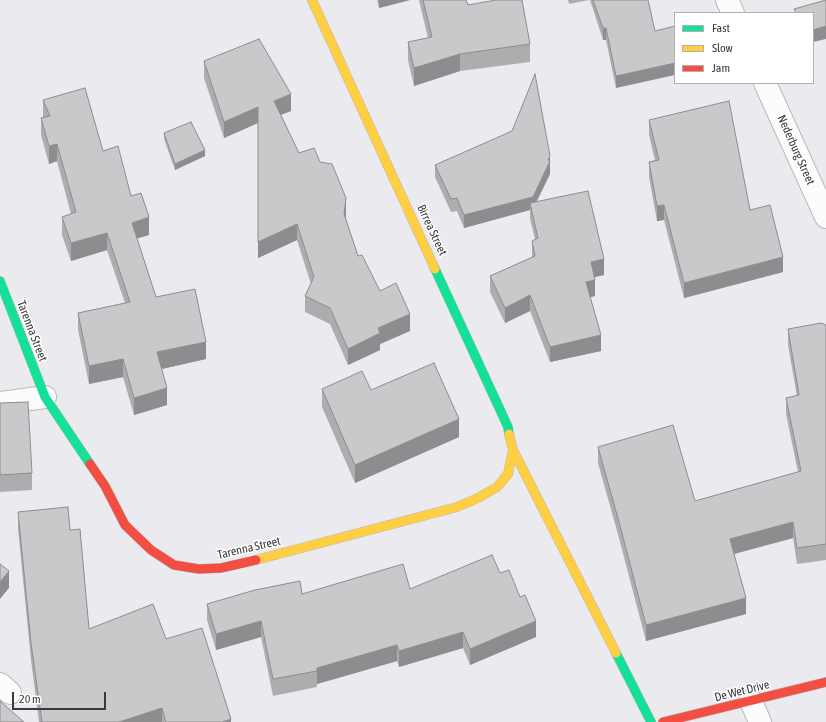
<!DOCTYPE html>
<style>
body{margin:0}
#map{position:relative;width:826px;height:722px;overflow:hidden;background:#ebebef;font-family:"Asap Condensed",sans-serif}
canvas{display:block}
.legend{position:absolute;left:674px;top:12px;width:140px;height:72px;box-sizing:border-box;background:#fff;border:1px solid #b0b0b1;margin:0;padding:5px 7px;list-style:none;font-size:12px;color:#3a3a3d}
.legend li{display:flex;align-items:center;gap:8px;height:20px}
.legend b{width:20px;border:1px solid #b0b0b1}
.scale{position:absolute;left:12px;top:692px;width:94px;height:18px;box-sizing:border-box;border:2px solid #3a3a3d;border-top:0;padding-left:5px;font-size:12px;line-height:14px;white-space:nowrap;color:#3a3a3d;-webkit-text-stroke:3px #fff;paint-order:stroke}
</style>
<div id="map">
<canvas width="826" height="722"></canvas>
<ul class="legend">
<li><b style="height:5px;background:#16e098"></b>Fast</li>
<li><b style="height:5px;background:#ffcf43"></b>Slow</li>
<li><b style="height:5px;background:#f24e42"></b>Jam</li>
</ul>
<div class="scale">20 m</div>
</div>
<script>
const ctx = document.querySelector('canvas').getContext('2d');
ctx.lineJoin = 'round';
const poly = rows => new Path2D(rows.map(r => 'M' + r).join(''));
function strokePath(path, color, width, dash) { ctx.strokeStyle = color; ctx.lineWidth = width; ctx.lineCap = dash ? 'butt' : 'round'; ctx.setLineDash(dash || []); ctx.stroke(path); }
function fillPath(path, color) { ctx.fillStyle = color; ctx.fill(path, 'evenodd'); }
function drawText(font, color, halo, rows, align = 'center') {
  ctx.font = font + ' "Asap Condensed",sans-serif'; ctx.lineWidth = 3; ctx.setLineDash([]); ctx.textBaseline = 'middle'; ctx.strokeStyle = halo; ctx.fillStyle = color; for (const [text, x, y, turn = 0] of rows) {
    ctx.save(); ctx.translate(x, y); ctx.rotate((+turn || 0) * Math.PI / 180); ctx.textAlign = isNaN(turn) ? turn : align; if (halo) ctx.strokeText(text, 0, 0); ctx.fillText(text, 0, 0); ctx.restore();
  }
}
const street = poly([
 [727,0,733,13],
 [765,83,826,217],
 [0,403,45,397],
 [0,684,10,693],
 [751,701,760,722]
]);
const fast = poly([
 [435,269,508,427,509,434],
 [0,281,45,397,90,464],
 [616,653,651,722]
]);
const slow = poly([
 [312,0,435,269],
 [513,450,616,653],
 [256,560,457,507,478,498,497,487,508,474,513,450,509,434]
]);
const jam = poly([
 [90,464,105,486,125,525,151,550,174,565,199,569,221,568,256,560],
 [663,722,826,682]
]);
strokePath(street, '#bababd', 24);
strokePath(fast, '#bababd', 10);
strokePath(slow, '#bababd', 10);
strokePath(jam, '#bababd', 10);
strokePath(street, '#fcfcfd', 22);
strokePath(fast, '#16e098', 9);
strokePath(slow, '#ffcf43', 9);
strokePath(jam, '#f24e42', 9);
fillPath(poly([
 [377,0,410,0,379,8],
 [419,0,466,0,468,5,530,44,530,62,460,71,414,86,408,60,408,42,428,38],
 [568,0,589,0,569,4],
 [590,0,648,0,616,88,606,40,603,40],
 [204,61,291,111,281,115,299,153,320,162,346,214,346,219,358,256,380,291,410,331,380,344,380,350,348,365,330,324,305,312,305,296,311,284,297,240,258,258,258,123,224,138,204,78],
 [43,100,103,151,131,196,149,235,137,238,156,297,206,359,162,369,167,405,134,415,123,377,89,384,78,330,78,313,125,303,107,250,71,261,62,235,62,217,71,214,57,161,49,164,41,135,41,118,43,117],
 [649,120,750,210,783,272,684,298,664,220,657,221,649,177,649,162,655,160,649,135],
 [164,133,205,156,175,170,164,139],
 [550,161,550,174,536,202,604,275,594,277,595,296,590,297,601,351,550,362,530,311,505,323,490,292,490,276,532,257,532,241,535,239,530,219,530,210,464,228,457,211,451,212,435,177,435,165],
 [826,325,826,560,797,564,793,538,734,554,746,614,646,641,619,538,598,463,598,447,695,501,798,472,786,414,786,398,797,396,788,345,788,329],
 [322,389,371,390,459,437,355,483,322,407],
 [0,403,32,473,32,490,0,492],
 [18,512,70,530,89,629,166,639,231,722,39,722,31,660,18,529],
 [500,573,536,637,470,665,463,648,399,667,397,661,317,684,317,687,273,696,261,637,216,650,207,620,207,604,302,594,410,589]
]), '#adadaf');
fillPath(poly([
 [379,0,410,0,379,8],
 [826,26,826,39,813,42,813,30],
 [603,28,606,28,606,40,603,40],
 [460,54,460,71,414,86,414,68],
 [675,63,675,75,616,88,616,76],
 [291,94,291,111,274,117,274,101],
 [258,107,258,123,224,138,224,122],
 [57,144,57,161,49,164,49,146],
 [205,150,205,156,175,170,175,164],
 [550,156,550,174,533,209,530,203,530,210,464,228,464,215,548,160],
 [346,198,346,214,344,231,344,214],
 [664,205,664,220,657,221,657,206],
 [149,217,149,235,132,240,132,223],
 [297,224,297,240,258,258,258,242],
 [107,233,107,250,71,261,71,243],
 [783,257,783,272,684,298,684,283],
 [604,259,604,275,591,278,591,262],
 [595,280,595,296,586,298,586,282],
 [530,295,530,311,505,323,505,308],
 [410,314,410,331,380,344,380,350,348,365,348,349,378,328],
 [601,335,601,351,550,362,550,347],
 [206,342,206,359,157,370,157,352],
 [123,359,123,377,89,384,89,366],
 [167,388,167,405,134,415,134,398],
 [459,419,459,437,355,483,355,465],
 [793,522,793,538,730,555,730,539],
 [9,571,9,588,0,599,0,582],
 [746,598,746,614,646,641,646,625],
 [261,621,261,637,216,650,216,634],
 [536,621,536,637,470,665,470,649],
 [463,632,463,648,399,667,399,651],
 [397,645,397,661,317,684,317,668],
 [162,708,162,722,119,722],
 [231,719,231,722,222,722]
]), '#8d8d8f');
const building = poly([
 [423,0,466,0,468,5,496,0,522,0,530,44,460,54,414,68,408,42,432,37,423,0],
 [593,0,648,0,655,31,675,26,675,63,616,76,606,28,603,28,593,0],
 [826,0,826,26,813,30,813,13,796,13,794,9,826,0],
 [259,39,291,94,274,101,299,153,314,148,320,162,332,164,346,198,344,214,358,256,362,255,380,291,396,283,410,314,378,328,380,333,348,349,330,308,305,296,314,277,297,224,258,242,258,107,224,122,204,61,259,39],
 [535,74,550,156,548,160,550,161,533,197,464,215,457,198,451,199,435,165,512,131,535,74],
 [85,88,103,151,118,146,131,196,141,193,149,217,132,223,156,297,195,289,206,342,157,352,167,388,134,398,123,359,89,366,78,313,130,302,107,233,71,243,62,217,76,212,57,144,49,146,41,118,50,116,43,100,85,88],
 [729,101,750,210,770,205,783,257,684,283,664,205,657,206,649,162,659,160,649,120,729,101],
 [191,122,205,150,175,164,164,133,191,122],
 [588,191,604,259,591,262,595,280,586,282,601,335,550,347,530,295,505,308,490,276,535,256,532,241,538,238,530,203,588,191],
 [821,323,826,325,826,544,797,548,793,522,730,539,746,598,646,625,619,522,598,447,673,425,695,501,801,471,786,398,799,395,788,329,821,323],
 [434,363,459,419,355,465,322,389,362,371,371,390,434,363],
 [28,402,32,473,0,475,0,403,28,402],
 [68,507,70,530,80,529,89,629,153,604,166,639,202,628,231,719,222,722,166,722,162,708,119,722,42,722,31,643,18,512,68,507],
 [492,555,500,573,509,570,520,597,525,595,536,621,470,649,463,632,399,651,397,645,317,668,317,671,273,679,261,621,216,634,207,604,255,590,300,581,302,594,403,564,410,589,492,555],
 [0,564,9,571,0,582,0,564],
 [0,701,24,722,0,722,0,701]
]);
fillPath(building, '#c9c9cc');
strokePath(building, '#8d8d8f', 1);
drawText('12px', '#3a3a3d', '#fff', [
 ["Nederburg Street",796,150,66],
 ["Birrea Street",432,230,65],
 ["Tarenna Street",32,331,69],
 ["Tarenna Street",249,548,-13],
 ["De Wet Drive",742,691,-14]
]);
</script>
